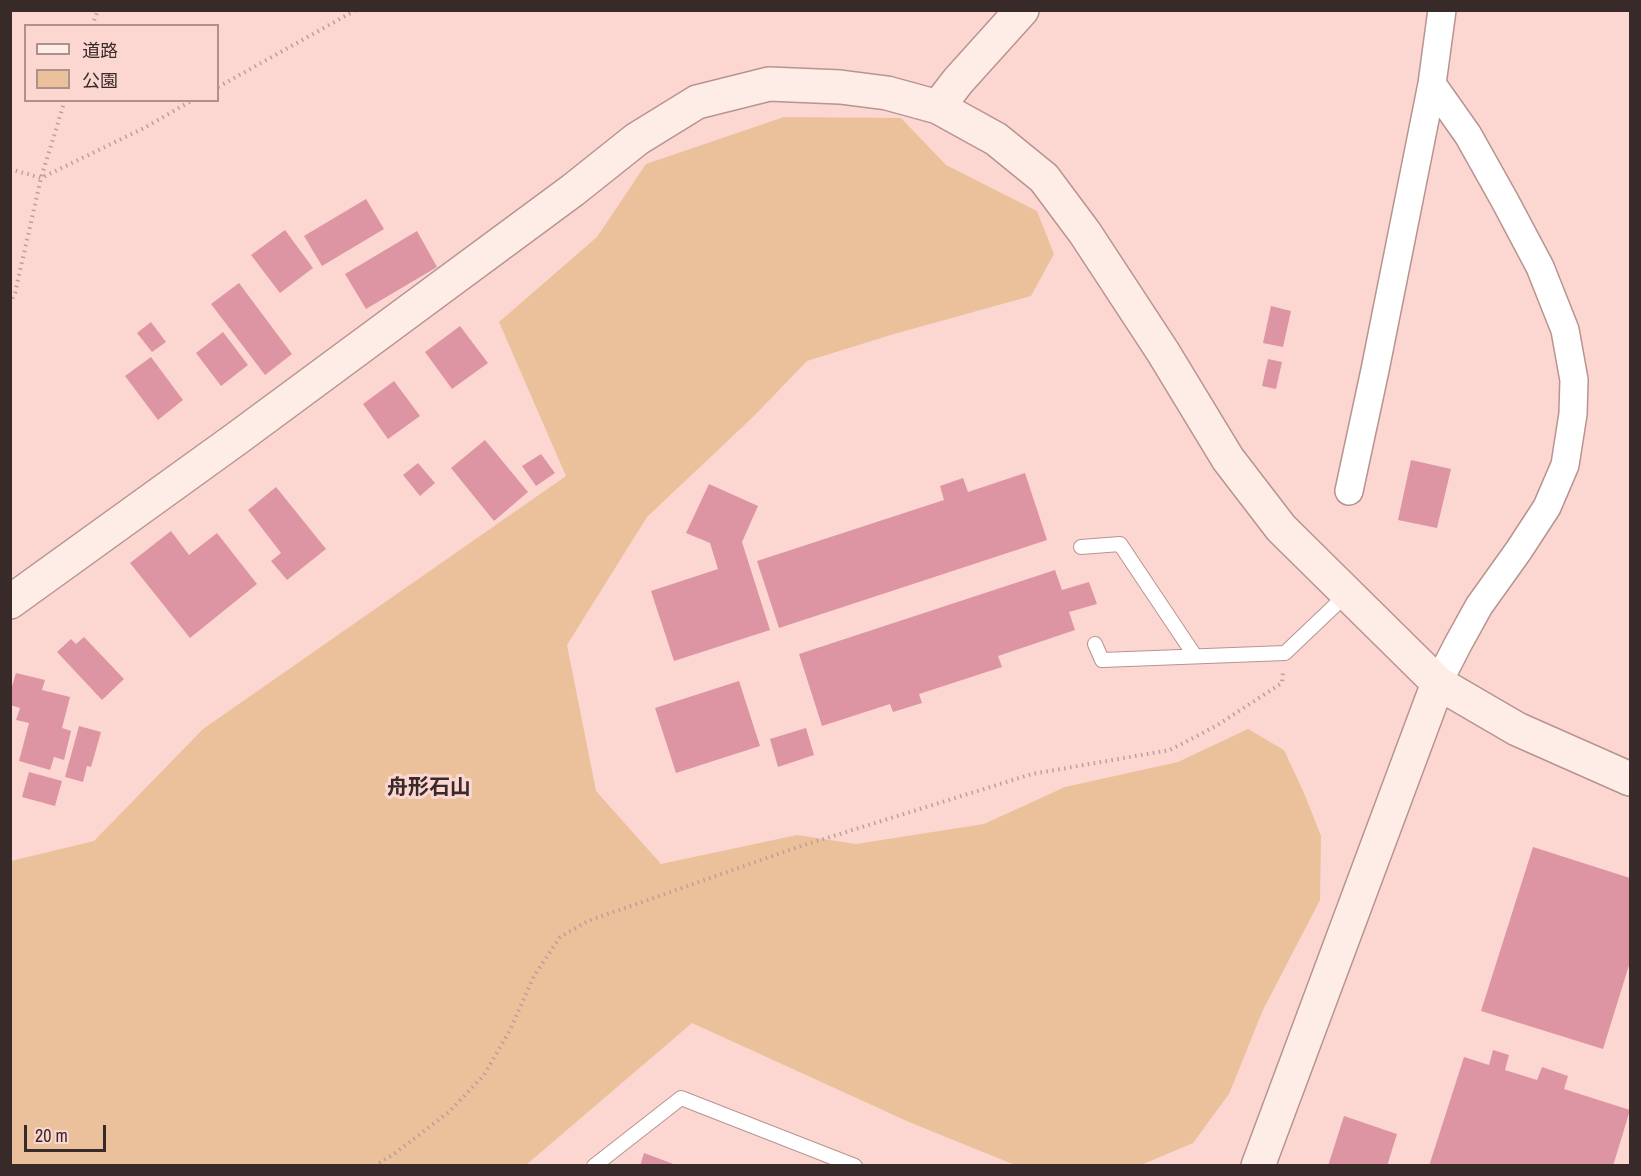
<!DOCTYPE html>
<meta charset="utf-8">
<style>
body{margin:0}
#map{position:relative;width:1641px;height:1176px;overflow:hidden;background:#fcd6d1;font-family:"Archivo Narrow","Noto Sans JP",sans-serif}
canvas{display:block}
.frame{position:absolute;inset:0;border:12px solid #382a28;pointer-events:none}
.legend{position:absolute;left:24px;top:24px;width:195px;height:78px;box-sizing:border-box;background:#fcd6d1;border:2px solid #ae918d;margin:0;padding:8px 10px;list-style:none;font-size:18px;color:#382a28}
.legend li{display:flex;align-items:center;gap:12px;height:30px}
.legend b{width:30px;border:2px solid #ae918d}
.scale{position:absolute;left:24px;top:1125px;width:82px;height:27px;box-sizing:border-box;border:3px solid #382a28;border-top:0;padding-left:8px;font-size:18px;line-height:21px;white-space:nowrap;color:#382a28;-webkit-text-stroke:4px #fcd6d1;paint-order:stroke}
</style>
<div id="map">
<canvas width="1641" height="1176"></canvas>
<div class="frame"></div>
<ul class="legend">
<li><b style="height:8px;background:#feede6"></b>道路</li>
<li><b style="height:16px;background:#ebc19c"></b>公園</li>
</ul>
<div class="scale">20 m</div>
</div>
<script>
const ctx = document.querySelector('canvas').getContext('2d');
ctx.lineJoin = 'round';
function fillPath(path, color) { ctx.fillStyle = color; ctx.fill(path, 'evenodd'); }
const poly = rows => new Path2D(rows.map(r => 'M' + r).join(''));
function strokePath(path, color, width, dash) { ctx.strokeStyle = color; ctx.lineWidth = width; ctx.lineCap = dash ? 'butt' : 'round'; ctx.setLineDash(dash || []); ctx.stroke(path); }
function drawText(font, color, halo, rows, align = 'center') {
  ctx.font = font + ' "Archivo Narrow","Noto Sans JP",sans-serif'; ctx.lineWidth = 6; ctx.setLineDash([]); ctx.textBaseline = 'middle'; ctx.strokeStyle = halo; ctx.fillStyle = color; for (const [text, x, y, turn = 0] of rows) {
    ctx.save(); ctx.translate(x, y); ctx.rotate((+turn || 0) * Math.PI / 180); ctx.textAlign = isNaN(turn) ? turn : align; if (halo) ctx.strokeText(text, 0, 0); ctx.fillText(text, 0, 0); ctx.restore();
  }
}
fillPath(poly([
 [784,117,901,118,946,165,1037,211,1054,254,1031,296,894,334,807,361,754,416,647,517,567,645,596,791,661,864,797,835,856,844,984,824,1065,787,1178,762,1248,729,1284,750,1304,793,1321,836,1320,900,1263,1010,1229,1094,1193,1143,1141,1165,1015,1165,909,1122,692,1023,526,1165,11,1165,11,861,94,841,203,729,566,476,499,322,597,237,646,164]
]), '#ebc19c');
fillPath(poly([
 [366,199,384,229,322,266,304,236],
 [285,230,313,268,280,293,251,255],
 [417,231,437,267,366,309,345,274],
 [239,283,292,354,265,375,211,304],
 [1271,306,1291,311,1283,347,1263,343],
 [151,322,166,342,152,352,137,333],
 [460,326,488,363,452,389,425,352],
 [223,332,248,365,221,386,196,353],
 [151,357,183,400,158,420,125,376],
 [1268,359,1282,362,1276,389,1262,386],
 [394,381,420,416,388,439,363,404],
 [485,440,528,492,494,521,451,468],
 [541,454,555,473,536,486,522,466],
 [1411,460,1451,469,1437,528,1398,520],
 [418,463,435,483,420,496,403,475],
 [1025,473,1047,540,779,628,757,561,944,500,940,486,963,478,968,492],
 [709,484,758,506,742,542,770,630,674,661,651,591,718,569,710,543,686,533],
 [276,487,326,549,287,580,271,561,281,553,248,510],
 [171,531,189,555,217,533,257,584,190,638,130,563],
 [1055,570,1062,590,1089,582,1097,604,1069,612,1075,630,998,656,1002,667,919,694,922,703,893,712,890,704,822,726,799,654],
 [84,637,124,679,102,700,57,652,71,639,76,644],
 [16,673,45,680,42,690,70,697,62,728,71,731,64,760,54,757,50,770,19,761,29,723,16,720,20,708,10,705,10,693],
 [739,681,760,746,676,773,655,708],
 [79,726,101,732,91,767,87,766,83,782,65,777],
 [806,728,814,755,778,767,770,739],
 [29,772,62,781,55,806,22,797],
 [1533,847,1630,878,1630,962,1603,1049,1481,1011],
 [1493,1050,1509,1055,1505,1070,1537,1080,1542,1067,1568,1076,1564,1089,1630,1110,1613,1166,1429,1166,1464,1057,1489,1065],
 [1344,1116,1397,1134,1387,1166,1328,1166],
 [644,1153,676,1165,676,1166,640,1166]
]), '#dd95a3');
const lane = poly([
 [1081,547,1120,544,1195,656],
 [1095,644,1102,660,1285,653,1347,594],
 [594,1166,681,1098,855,1166]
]);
const street = poly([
 [1349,491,1375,370,1432,84],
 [1438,683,1458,644,1479,606,1519,550,1547,507,1565,465,1573,414,1574,380,1565,330,1540,267,1505,201,1468,135,1432,84,1442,10]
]);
const secondary = poly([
 [938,107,958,81,1022,10],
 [10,602,236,439,573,190,637,139,697,102,769,84,840,87,887,93,938,107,996,139,1044,178,1085,233,1163,352,1228,459,1281,528,1438,683,1517,729,1630,779],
 [1258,1166,1438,683]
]);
strokePath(lane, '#b79490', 16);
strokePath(street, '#b79490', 30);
strokePath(secondary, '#b79490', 36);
strokePath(poly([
 [92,26,98,10],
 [218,87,356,10],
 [10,169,41,178,144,128,193,100],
 [10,304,15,293,41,178,65,100],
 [374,1166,394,1154,450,1111,484,1075,510,1030,534,976,560,937,588,921,798,847,1032,774,1170,750,1216,726,1282,683,1283,672]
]), '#bc9e9a', 4, [1.5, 4.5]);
strokePath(lane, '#fff', 14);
strokePath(street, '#fff', 27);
strokePath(secondary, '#feede6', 33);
drawText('bold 21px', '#382a28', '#fcd6d1', [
 ["舟形石山",429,788]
]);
</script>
